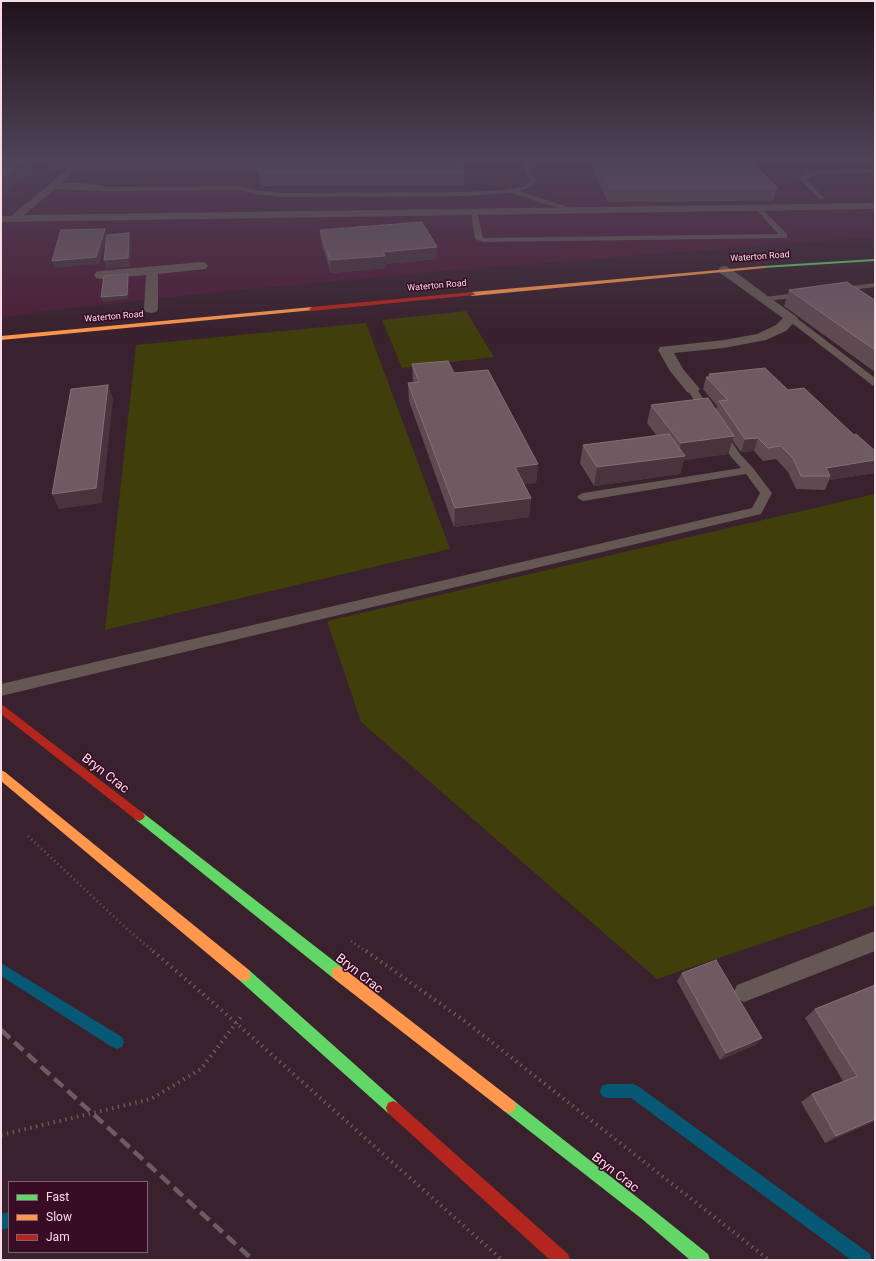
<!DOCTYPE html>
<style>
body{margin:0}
#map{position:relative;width:876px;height:1261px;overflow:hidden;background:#39212d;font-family:Roboto,sans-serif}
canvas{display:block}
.frame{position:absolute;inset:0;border:2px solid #f9dbe8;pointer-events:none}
.legend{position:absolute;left:8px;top:1181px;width:140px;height:72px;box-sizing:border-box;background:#380c25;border:1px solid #855f73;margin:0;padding:5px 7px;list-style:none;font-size:12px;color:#f9dbe8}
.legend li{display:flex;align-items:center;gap:8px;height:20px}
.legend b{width:20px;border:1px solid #855f73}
</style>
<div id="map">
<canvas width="876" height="1261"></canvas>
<div class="frame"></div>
<ul class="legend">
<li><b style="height:5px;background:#63d668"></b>Fast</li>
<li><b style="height:5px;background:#ff974d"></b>Slow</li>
<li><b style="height:5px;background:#b3261e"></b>Jam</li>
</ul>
</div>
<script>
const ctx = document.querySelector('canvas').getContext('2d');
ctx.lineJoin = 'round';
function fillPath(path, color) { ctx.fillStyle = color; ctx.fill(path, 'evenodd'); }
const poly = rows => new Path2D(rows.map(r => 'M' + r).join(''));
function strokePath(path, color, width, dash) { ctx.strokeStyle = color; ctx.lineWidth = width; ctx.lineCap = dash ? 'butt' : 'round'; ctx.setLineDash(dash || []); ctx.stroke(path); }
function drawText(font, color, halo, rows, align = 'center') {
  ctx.font = font + ' Roboto,sans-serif'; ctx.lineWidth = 3; ctx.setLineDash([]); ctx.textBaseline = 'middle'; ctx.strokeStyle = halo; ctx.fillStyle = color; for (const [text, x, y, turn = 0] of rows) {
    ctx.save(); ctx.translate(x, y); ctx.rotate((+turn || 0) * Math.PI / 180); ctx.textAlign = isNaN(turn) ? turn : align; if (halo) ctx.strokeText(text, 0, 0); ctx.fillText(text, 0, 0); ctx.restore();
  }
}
fillPath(poly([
 [1,160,875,160,875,238,832,240,432,272,208,293,34,312,33,314,1,317]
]), '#4d1d37');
fillPath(poly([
 [466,311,494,357,402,368,382,320],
 [366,323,450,549,105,630,136,345],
 [875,494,875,905,657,979,361,722,327,621]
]), '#403e0b');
fillPath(poly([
 [1,963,122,1037,124,1042,122,1047,117,1049,112,1047,1,976,1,963],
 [607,1084,633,1084,638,1086,870,1254,872,1260,851,1260,631,1098,607,1098,602,1096,600,1091,602,1086,607,1084],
 [9,1212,9,1228,1,1230,1,1214,9,1212]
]), '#075875');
strokePath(poly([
 [28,836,126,928,154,952],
 [351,941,367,952]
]), '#695a5d', 3, [1, 3.5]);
strokePath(poly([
 [153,951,225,1013,502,1260],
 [366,951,466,1022,769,1260],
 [1,1135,151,1099,201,1069,243,1014]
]), '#695a5d', 4, [1.5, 4.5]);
fillPath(poly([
 [1,160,49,160,52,162,49,164,1,164,1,160],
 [521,160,527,160,536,181,529,188,519,191,577,210,577,212,545,204,511,193,466,196,282,197,255,194,239,190,103,191,100,189,103,187,239,186,255,190,282,193,466,192,506,190,525,186,530,181,521,160],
 [875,169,875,173,820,174,805,178,823,197,824,198,821,200,819,199,798,177,820,170,875,169],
 [758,206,760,207,787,234,787,238,483,242,475,239,471,212,474,210,477,212,483,238,778,234,756,209,756,207,758,206],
 [875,283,875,287,837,292,833,290,837,288,875,283],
 [806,292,810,294,809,296,765,301,761,299,765,297,806,292],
 [791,315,794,316,875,378,875,386,872,385,788,320,787,318,788,316,791,315],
 [692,386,697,389,713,414,712,416,708,417,703,414,687,389,692,386],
 [719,428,723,429,740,454,753,468,772,493,761,514,1,696,1,684,752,508,760,493,746,474,583,501,579,499,577,497,579,495,583,493,741,468,732,458,714,431,719,428],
 [875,931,875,951,744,1002,737,999,734,992,737,985,875,931]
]), '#645754');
fillPath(poly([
 [75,160,84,160,62,183,82,183,103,186,108,189,107,191,55,189,24,215,875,203,875,209,1,222,1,216,11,216,50,184,75,160],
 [202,262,206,263,208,266,206,269,158,274,158,309,156,312,151,313,146,312,144,309,146,275,100,279,96,278,94,275,96,272,100,271,202,262],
 [724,266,728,267,798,318,786,331,766,340,724,348,674,353,683,369,700,389,697,392,692,394,687,392,670,371,658,350,660,347,724,340,757,334,776,325,783,318,720,273,718,270,720,267,724,266]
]), '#645754');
fillPath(poly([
 [875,259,875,261,763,268,761,267,763,266,875,259],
 [139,811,143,813,343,968,344,973,343,978,338,979,333,978,135,819,133,816,135,813,139,811],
 [244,969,249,970,398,1103,400,1108,398,1113,393,1115,388,1113,239,980,238,975,239,970,244,969],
 [509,1099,514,1101,652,1209,708,1254,710,1260,690,1260,642,1219,504,1111,502,1106,504,1101,509,1099]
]), '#63d668');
fillPath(poly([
 [763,266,765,267,765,268,472,296,469,294,472,292,763,266],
 [312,307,314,308,314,310,1,340,1,336,312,307],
 [1,770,5,772,249,970,250,975,249,980,244,981,239,980,1,781,1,770],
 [338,967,343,968,514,1101,516,1106,514,1111,509,1113,504,1111,333,978,332,973,333,968,338,967]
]), '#ff974d');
fillPath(poly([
 [472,292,475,294,474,295,312,311,309,309,312,307,472,292],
 [1,705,4,706,143,813,145,816,143,819,139,821,135,819,1,714,1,705],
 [393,1101,398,1103,568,1254,570,1260,550,1260,388,1113,386,1108,388,1103,393,1101]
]), '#b3261e');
strokePath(poly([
 [1,1030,253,1260]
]), '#6d5d61', 4.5, [12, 6]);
fillPath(poly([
 [48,160,73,160,62,170,52,170],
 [73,160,463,160,464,173,464,186,261,186,259,173,260,171,76,170],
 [589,160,751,160,777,188,773,201,608,202],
 [320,230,437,247,437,259,385,264,386,268,331,273,321,242],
 [789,290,875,300,875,372,784,306],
 [412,364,454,373,538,464,536,483,524,484,531,498,529,517,454,527,409,401,408,383,413,383],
 [709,374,788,390,854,435,875,451,875,473,829,480,825,490,796,489,788,472,776,459,763,461,754,451,741,452,732,440,728,454,684,460,680,474,594,486,580,463,583,445,657,436,647,423,651,405,716,410,717,406,703,389,706,377,708,377],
 [682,973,762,1038,755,1045,720,1060,677,981],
 [875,985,875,1121,825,1143,801,1102,812,1094,843,1081,805,1018,815,1009]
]), '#604a52');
fillPath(poly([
 [25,160,37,160,39,166,1,195,1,178],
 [59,160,73,160,62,170],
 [105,229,107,236,99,264,55,268,52,261],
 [129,233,131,241,130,267,106,269,104,260],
 [437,247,437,259,385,264,386,268,331,273,330,260,383,252],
 [128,274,129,278,128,299,103,302,101,297],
 [108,385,113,399,102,503,59,509,52,494],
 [734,436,728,454,684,460,680,474,594,486,597,467,678,457,681,443],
 [758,438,754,451,741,452,745,439],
 [875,460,875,473,829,480,830,476,826,468],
 [538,464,536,483,514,486,515,467],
 [531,498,529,517,454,527,455,508],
 [762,1038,755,1045,720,1060,726,1053],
 [875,1119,875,1121,825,1143,836,1136]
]), '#49333d');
const building = poly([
 [1,160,25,160,1,178,1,160],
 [265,160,463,160,464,173,259,173,265,160],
 [596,160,751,160,777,188,610,188,596,160],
 [422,222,437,247,383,252,385,256,330,260,320,230,422,222],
 [105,229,96,257,52,261,61,230,105,229],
 [129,233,128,258,104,260,107,235,129,233],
 [128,274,127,295,101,297,104,276,128,274],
 [847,282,875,300,875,350,789,290,847,282],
 [448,361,454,373,488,370,538,464,515,467,531,498,455,508,408,383,419,382,412,364,448,361],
 [765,368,788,390,804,388,854,435,856,434,875,451,875,460,826,468,830,476,801,476,793,458,781,446,768,448,758,438,745,439,719,401,728,400,706,377,711,377,709,374,765,368],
 [108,385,96,488,52,494,71,389,108,385],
 [708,398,734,436,681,443,651,405,708,398],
 [669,434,685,456,597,467,583,445,669,434],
 [716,960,762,1038,726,1053,682,973,716,960],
 [875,985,875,1119,836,1136,812,1094,857,1076,815,1009,875,985]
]);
fillPath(building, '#705a62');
strokePath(building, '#866e77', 1);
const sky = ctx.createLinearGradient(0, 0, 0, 337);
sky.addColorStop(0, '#1f1219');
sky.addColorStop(0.47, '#4e4357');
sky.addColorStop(1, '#4e435700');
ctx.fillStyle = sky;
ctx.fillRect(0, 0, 876, 337);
drawText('9px', '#f9dbe8', '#380c25', [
 ["Waterton Road",760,257,-4],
 ["Waterton Road",437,286,-5],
 ["Waterton Road",114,317,-5]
]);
drawText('13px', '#f9dbe8', '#380c25', [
 ["Bryn Crac",105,774,38],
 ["Bryn Crac",359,974,38],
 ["Bryn Crac",615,1173,38]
]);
</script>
